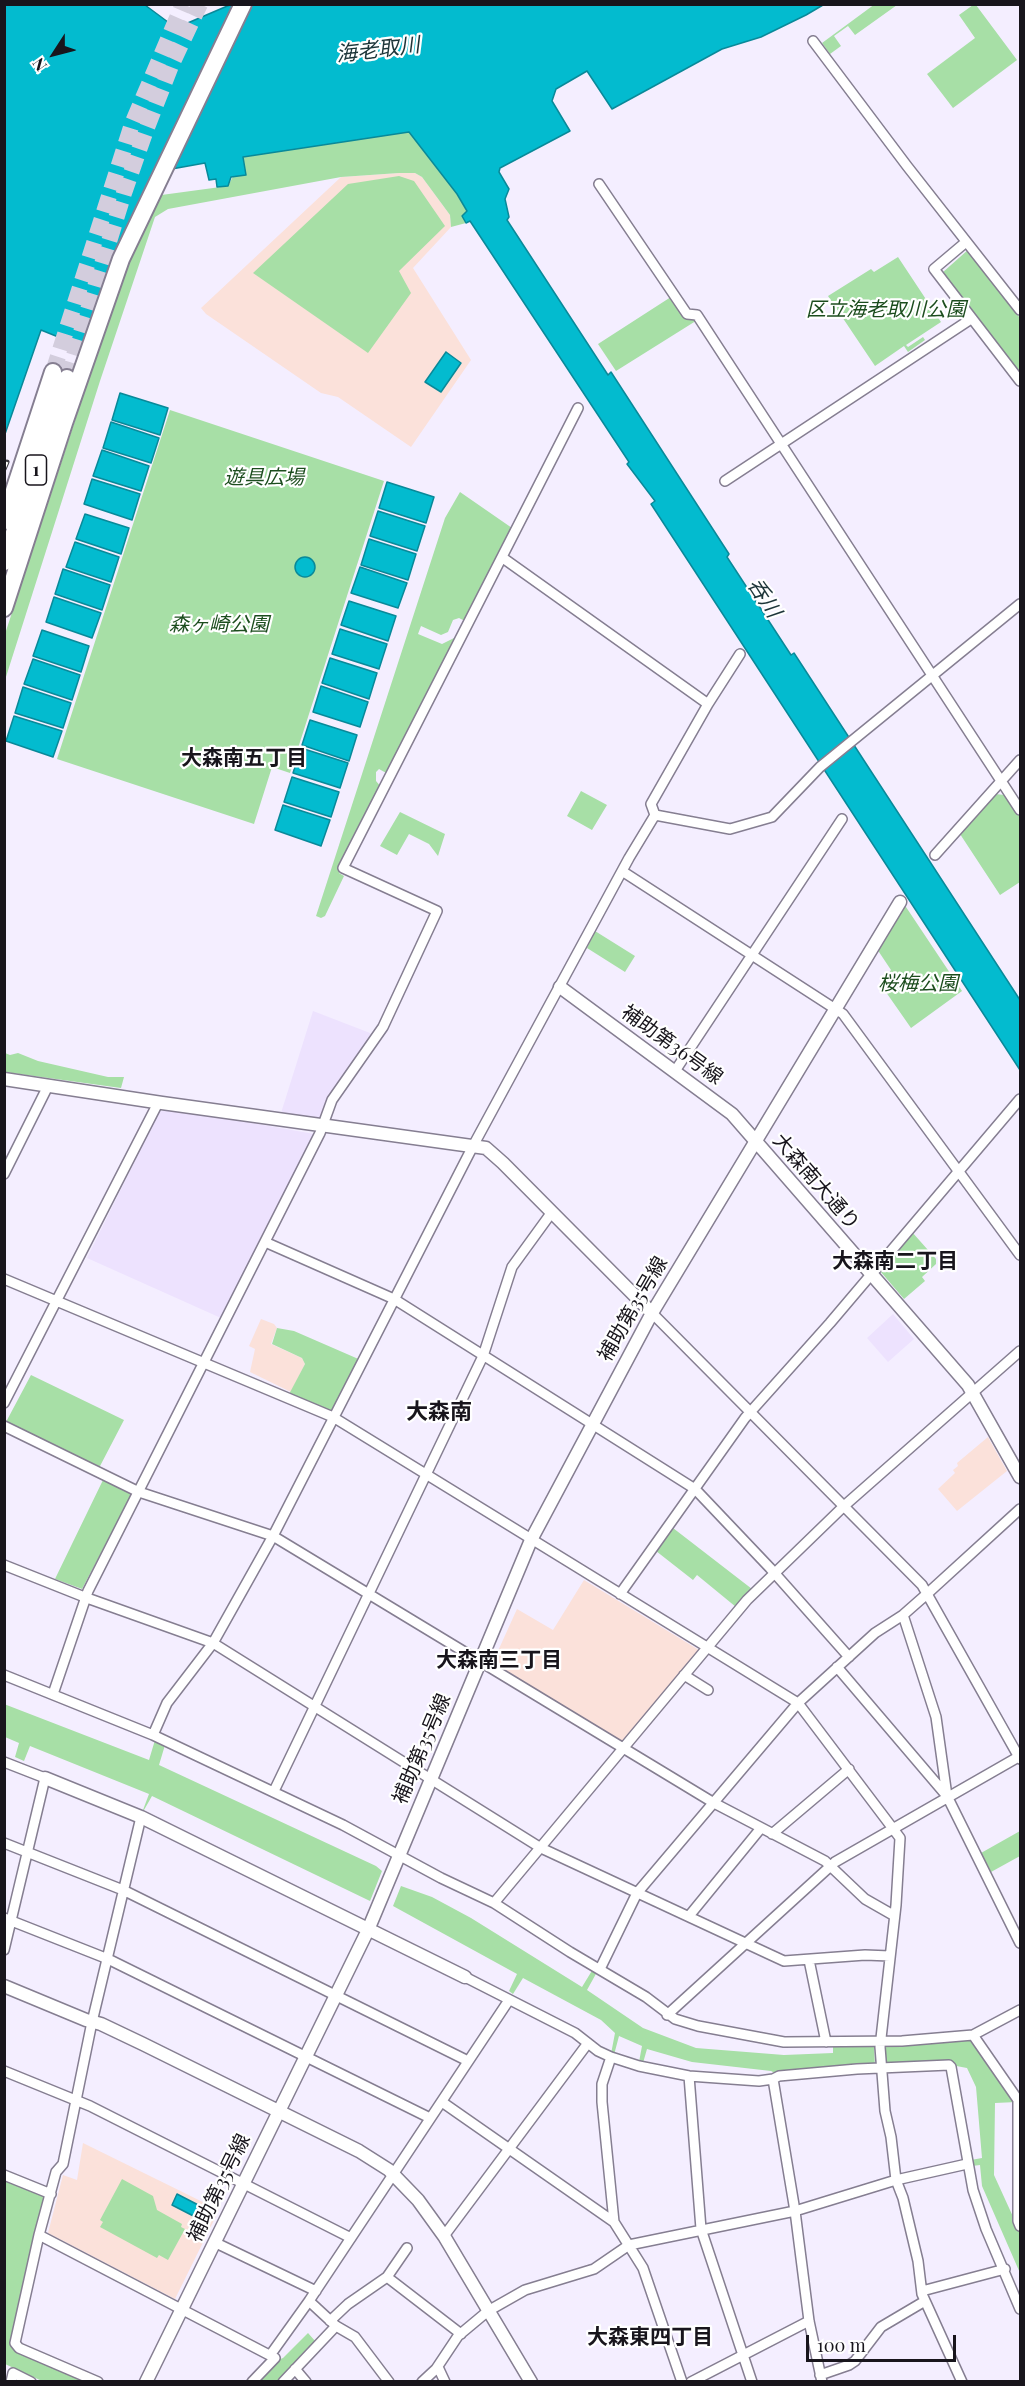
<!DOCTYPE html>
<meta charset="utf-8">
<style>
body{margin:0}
#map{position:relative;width:1025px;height:2386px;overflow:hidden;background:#f4eeff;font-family:"Playfair Display",serif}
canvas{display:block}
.frame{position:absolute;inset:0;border:6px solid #18151c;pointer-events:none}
.north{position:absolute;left:24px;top:24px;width:60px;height:60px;-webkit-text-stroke:4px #fff;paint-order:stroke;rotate:234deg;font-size:16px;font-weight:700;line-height:24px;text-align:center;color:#18151c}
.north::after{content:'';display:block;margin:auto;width:21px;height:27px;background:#18151c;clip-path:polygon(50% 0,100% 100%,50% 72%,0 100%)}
.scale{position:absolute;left:806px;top:2335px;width:150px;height:27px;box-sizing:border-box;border:3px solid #18151c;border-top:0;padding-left:8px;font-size:18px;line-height:21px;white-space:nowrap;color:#18151c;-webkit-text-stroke:4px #fff;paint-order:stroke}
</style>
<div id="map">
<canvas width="1025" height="2386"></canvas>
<div class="frame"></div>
<div class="north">N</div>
<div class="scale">100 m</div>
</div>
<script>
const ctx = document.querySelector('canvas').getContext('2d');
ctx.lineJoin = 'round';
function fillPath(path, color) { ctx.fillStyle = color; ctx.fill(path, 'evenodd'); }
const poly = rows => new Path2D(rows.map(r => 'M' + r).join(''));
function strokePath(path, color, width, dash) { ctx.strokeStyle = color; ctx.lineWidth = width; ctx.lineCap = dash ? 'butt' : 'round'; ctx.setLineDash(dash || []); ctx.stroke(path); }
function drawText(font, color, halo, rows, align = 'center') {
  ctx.font = font + ' "Playfair Display","Noto Sans JP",serif'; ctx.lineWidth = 4.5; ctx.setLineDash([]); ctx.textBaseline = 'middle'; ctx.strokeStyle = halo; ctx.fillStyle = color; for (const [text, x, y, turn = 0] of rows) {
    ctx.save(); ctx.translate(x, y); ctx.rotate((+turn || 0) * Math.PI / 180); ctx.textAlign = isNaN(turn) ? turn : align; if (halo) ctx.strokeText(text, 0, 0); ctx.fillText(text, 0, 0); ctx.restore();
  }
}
fillPath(poly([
 [313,1011,370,1033,372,1037,323,1119,281,1113],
 [168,1108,314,1134,221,1318,87,1258,159,1112],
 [893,1314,914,1339,888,1362,867,1338]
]), '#ede2fe');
fillPath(poly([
 [399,173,415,173,422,177,450,215,451,227,413,268,471,360,411,447,338,397,321,393,206,314,201,308,341,177],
 [261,1319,274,1324,277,1328,271,1344,302,1358,305,1364,291,1392,250,1372,255,1349,249,1346],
 [988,1437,1007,1471,957,1511,938,1489,955,1473,953,1470,958,1466,957,1463],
 [584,1580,699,1650,624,1741,620,1742,493,1662,517,1609,553,1630],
 [83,2143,219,2210,175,2299,48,2233,63,2175,77,2180]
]), '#fbe1da');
fillPath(poly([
 [875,4,897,5,855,35,848,26,834,36,841,46,830,54,822,43],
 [973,5,976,5,1017,60,953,108,927,74,975,38,959,15],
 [409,132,457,194,467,211,462,216,466,223,451,227,450,215,422,177,415,173,399,173,341,177,168,209,155,217,100,381,5,680,5,634,143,213,154,196,228,186,243,157],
 [399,176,414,181,445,226,399,271,411,293,368,353,253,273,348,184],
 [969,249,977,263,1020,318,1020,378,942,273],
 [898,257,941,322,906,345,908,347,923,337,925,340,908,352,904,346,875,366,828,296,871,269,874,272],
 [674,295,687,314,699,319,616,371,598,344],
 [170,410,384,481,290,773,272,767,254,824,57,759],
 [460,492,512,528,465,621,459,618,453,620,448,632,441,635,421,626,418,634,442,644,456,637,388,774,379,769,376,772,376,781,382,788,339,873,344,876,325,916,321,918,316,916,445,518],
 [581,791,607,805,592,830,567,816],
 [995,794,1005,795,1020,817,1020,882,1000,895,960,834],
 [400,812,445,834,438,856,429,844,409,834,397,855,380,846],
 [904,904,962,991,911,1028,881,985,891,970,877,949],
 [595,931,635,956,625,972,587,948],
 [5,1053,10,1055,18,1053,38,1061,108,1077,124,1077,121,1088,5,1072],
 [912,1232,936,1259,936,1264,922,1277,925,1281,904,1299,880,1271],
 [277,1328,294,1331,363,1361,333,1417,287,1398,305,1364,302,1358,272,1344],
 [31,1375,124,1420,99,1468,6,1422],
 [103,1480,132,1494,82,1589,55,1579],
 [673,1528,752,1589,736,1607,697,1575,693,1580,656,1551],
 [4,1704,149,1760,155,1740,165,1745,159,1765,376,1866,382,1871,370,1901,152,1796,144,1810,143,1810,149,1794,30,1746,24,1761,15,1757,19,1743,5,1737],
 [1020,1831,1020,1856,991,1872,981,1853],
 [401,1886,432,1897,471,1918,582,1987,593,1969,597,1972,587,1990,643,2028,696,2048,784,2055,833,2053,833,2045,874,2045,875,2068,777,2074,771,2071,692,2062,647,2049,643,2063,639,2062,642,2046,619,2036,614,2055,611,2054,615,2033,601,2020,523,1978,513,1994,509,1991,517,1974,393,1906],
 [966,2040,974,2042,1017,2102,995,2103,994,2175,1020,2232,1020,2273,982,2186,980,2165,972,2166,971,2160,982,2158,976,2087,967,2068,951,2065,884,2066,884,2047],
 [4,2175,51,2194,15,2343,94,2381,42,2381,5,2364],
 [122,2179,153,2196,157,2210,182,2224,181,2227,185,2229,168,2260,159,2255,157,2258,100,2227,103,2222,100,2220],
 [308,2333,316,2342,278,2381,256,2382,275,2361,283,2358]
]), '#a7dfa6');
const water = poly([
 [232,4,823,5,806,15,761,37,722,49,612,109,587,71,556,89,552,101,570,131,500,168,499,172,509,189,505,199,509,217,507,220,608,375,611,372,729,554,727,557,791,655,794,653,1020,1000,1020,1070,651,504,655,501,627,464,629,462,470,221,466,223,462,216,467,211,457,194,409,132,243,157,246,175,231,177,228,186,217,187,216,179,209,180,205,163,155,172,83,347,41,330,5,434,5,5,145,5,176,28,232,4],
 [446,352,461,363,441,392,425,382,446,352],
 [120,393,168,408,160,435,112,420,120,393],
 [111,422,159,438,151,463,103,448,111,422],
 [102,450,149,466,141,491,93,476,102,450],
 [92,479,140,494,132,520,84,504,92,479],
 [387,482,434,497,426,523,379,508,387,482],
 [378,511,425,526,417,551,370,536,378,511],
 [85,514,129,528,121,554,76,539,85,514],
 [369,539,416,554,408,580,361,565,369,539],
 [75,542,119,557,111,582,66,567,75,542],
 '295 567a10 10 0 1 1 20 0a10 10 0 1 1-20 0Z',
 [360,567,407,583,398,608,351,593,360,567],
 [63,569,110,585,102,610,55,594,63,569],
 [54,597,101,613,92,638,46,622,54,597],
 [349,601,396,616,388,641,341,625,349,601],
 [340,629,387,644,379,669,332,654,340,629],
 [42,630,89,646,81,672,33,656,42,630],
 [330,658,377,673,369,699,322,683,330,658],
 [33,659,80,675,72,700,24,684,33,659],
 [321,686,368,702,360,727,313,712,321,686],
 [23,687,71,703,63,728,15,713,23,687],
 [14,716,62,731,53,757,6,741,14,716],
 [310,720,357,735,349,761,302,745,310,720],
 [301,748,348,763,340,788,293,773,301,748],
 [292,777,339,792,331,817,284,802,292,777],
 [283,805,330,820,321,846,275,830,283,805],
 [177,2194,210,2211,205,2222,172,2205,177,2194]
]);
fillPath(water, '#03bbcf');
strokePath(water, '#098999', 1.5);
strokePath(poly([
 [53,372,132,124,183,4],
 [67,378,124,193,146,130,171,66,200,4]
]), '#d3cddd', 16, [16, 8]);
const street = poly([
 [813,41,907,166,1020,310],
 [599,184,687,314,697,315,1020,810],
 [966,242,934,269,1020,381],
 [725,481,971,319],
 [503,558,708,704,651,804,655,815],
 [708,704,740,654],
 [655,815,730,829,772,817,820,767,1020,604],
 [935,855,1020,760],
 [622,871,843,1014,1020,1255],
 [675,1071,842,819],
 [4,1174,48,1086],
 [265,1242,394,1299,695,1489,770,1568,849,1657],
 [4,1279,333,1417,798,1703,900,1838,896,1905,880,2047,885,2111,891,2137,896,2180,903,2198,918,2261,922,2294,962,2382],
 [652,1313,922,1585,1020,1759],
 [4,1403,158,1103],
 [4,1426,139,1492,273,1536,714,1803,825,1861,865,1899,893,1915],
 [4,1565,87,1598,213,1643,541,1848,771,1955,784,1961,865,1955,890,1956],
 [620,1594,745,1418,830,1323,1020,1099],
 [903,1615,936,1717,947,1796],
 [837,1667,947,1796,1020,1943],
 [4,1675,153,1735,343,1825,441,1878,494,1903,570,1952,646,1997,675,2019,698,2026,784,2042,902,2041,973,2035,1020,2010],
 [684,1675,708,1690],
 [53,1694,88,1591,320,1133,332,1100,383,1027,437,911,343,868,578,408],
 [153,1735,167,1703,213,1643,273,1536,473,1146,629,858,655,815],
 [4,1762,45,1778,4,1950],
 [274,1791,483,1356,512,1267,552,1212],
 [772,1834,849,1769],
 [4,1843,123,1890,468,2061],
 [494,1903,747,1600,844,1506,1020,1351],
 [689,1916,761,1828],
 [4,1918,108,1959,430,2118],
 [809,1960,826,2042],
 [600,1969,637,1893,798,1703,875,1633,903,1615,928,1593,1020,1509],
 [465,1977,575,2033,598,2051,611,2057,639,2066,689,2076,759,2081,773,2079,779,2076,857,2069,949,2065,951,2067,973,2190,986,2229,1020,2309],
 [667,2015,835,1862,1020,1756],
 [973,2035,1018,2100,1018,2221,1020,2226],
 [611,2057,602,2084,602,2102,614,2222],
 [4,2071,90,2106,351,2238],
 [689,2076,701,2229,752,2382],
 [773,2079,795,2211,809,2321,822,2382],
 [442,2102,614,2222,643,2268,682,2382],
 [4,2175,51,2194],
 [39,2235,275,2358,252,2382],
 [444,2236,588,2043],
 [214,2242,316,2291],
 [387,2277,461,2334],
 [922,2291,1005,2269],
 [309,2301,336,2326,355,2337,389,2382],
 [330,2321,348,2304,387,2277,407,2248],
 [271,2354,309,2301,509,2000],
 [438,2367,445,2382],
 [295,2369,306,2382],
 [820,2375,849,2365,855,2361,881,2327,925,2301],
 [11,2382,13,2373,31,2382],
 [98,2382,19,2348,15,2343,39,2235,56,2172,63,2164,92,2022,141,1817],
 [283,2382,336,2326],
 [422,2382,436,2369,458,2336,488,2311,525,2290,594,2269,629,2245,795,2211,896,2180,967,2164],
 [691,2382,809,2321]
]);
const secondary = poly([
 [560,987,732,1114,968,1385,1020,1477],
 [4,1079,162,1103,486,1148,503,1163,652,1313],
 [45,1778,141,1817,465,1977],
 [4,1986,86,2020,101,2024,143,2044,359,2151,389,2170,418,2200,444,2236,531,2382],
 [146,2382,368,1930,531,1540,652,1313,900,902]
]);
const highway = poly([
 [4,521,53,372],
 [4,562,67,378],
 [4,608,64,423,121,259,243,4]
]);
strokePath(street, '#857e91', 12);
strokePath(secondary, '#857e91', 15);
strokePath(highway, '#857e91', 20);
strokePath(street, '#fff', 9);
strokePath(secondary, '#fff', 12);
strokePath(highway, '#fff', 16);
const rail = poly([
 [4,469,7,462]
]);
strokePath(rail, '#3e3b43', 5);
strokePath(rail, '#fff', 3, [9]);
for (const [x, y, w] of [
 [36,470,21]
]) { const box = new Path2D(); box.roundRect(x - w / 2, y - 15, w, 30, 4.5); ctx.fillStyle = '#fff'; ctx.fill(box); strokePath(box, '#18151c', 1.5); }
drawText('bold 18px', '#18151c', null, [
 ["1",36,470]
]);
drawText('italic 20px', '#1c4d1e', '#fff', [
 ["区立海老取川公園",886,310],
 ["遊具広場",264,478],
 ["森ヶ崎公園",219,625],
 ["桜梅公園",918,984]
]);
drawText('20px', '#18151c', '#fff', [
 ["補助第36号線",672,1045,36],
 ["大森南大通り",816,1182,49],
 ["補助第35号線",633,1309,-60],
 ["補助第35号線",422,1749,-67],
 ["補助第35号線",219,2188,-64]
]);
drawText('italic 21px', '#1d3539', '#fff', [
 ["海老取川",378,50,-7],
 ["呑川",764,598,57]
]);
drawText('bold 21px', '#18151c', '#fff', [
 ["大森南五丁目",244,758],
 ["大森南二丁目",895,1261],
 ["大森南三丁目",499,1660],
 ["大森東四丁目",650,2337]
]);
drawText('bold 22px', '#18151c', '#fff', [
 ["大森南",439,1412]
]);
</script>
